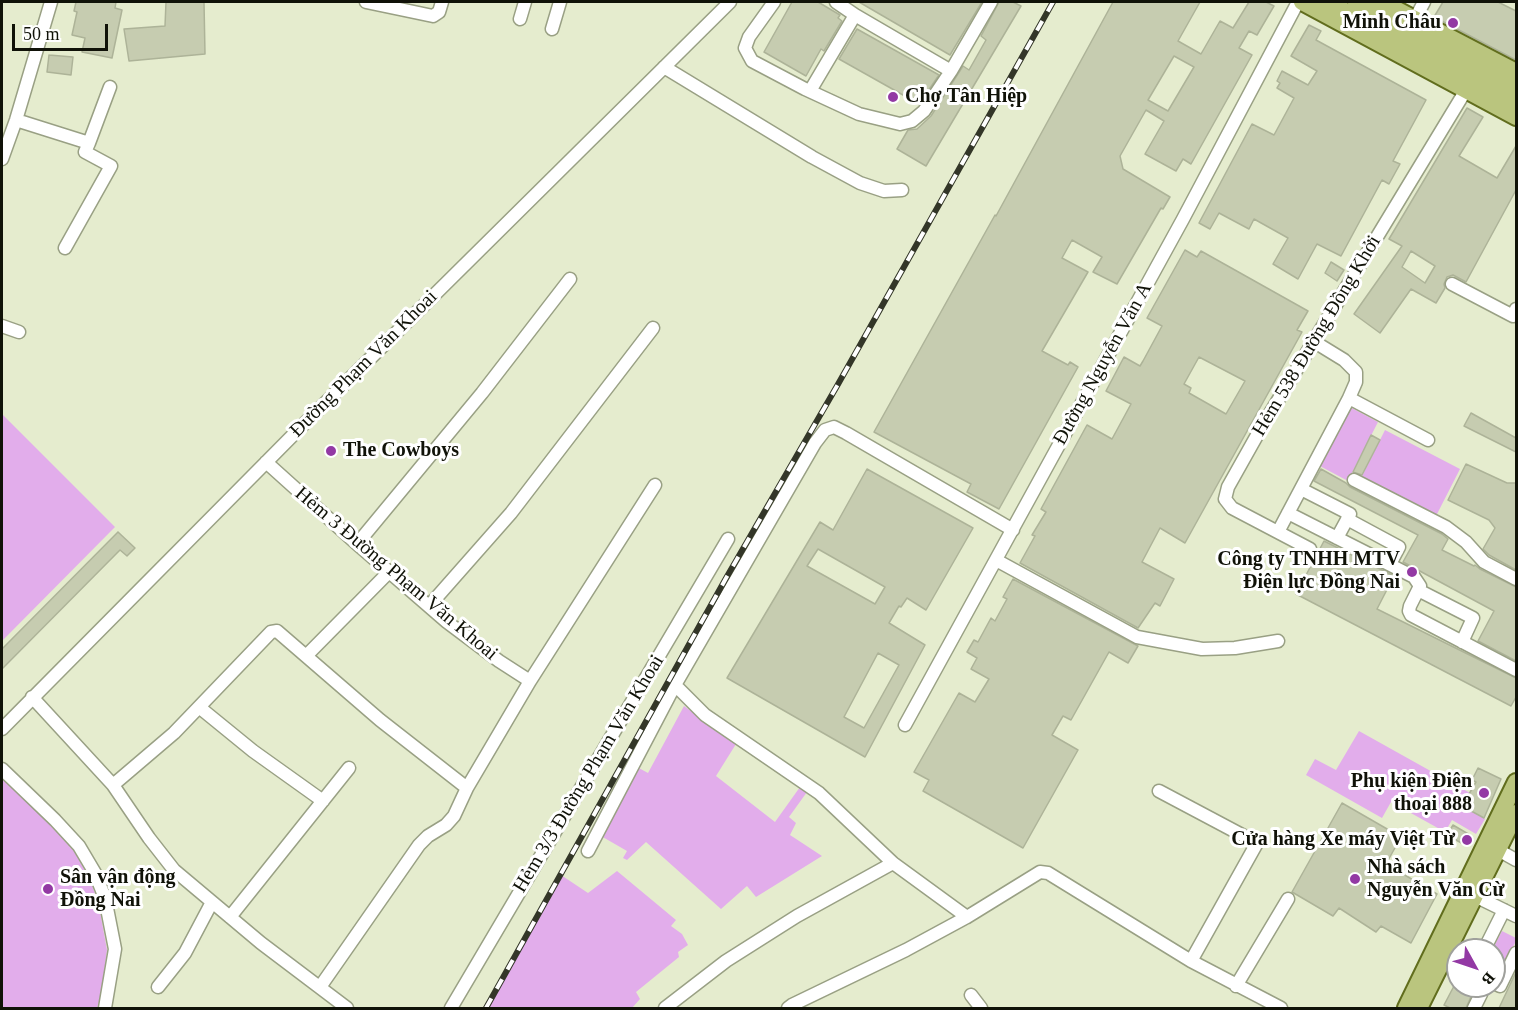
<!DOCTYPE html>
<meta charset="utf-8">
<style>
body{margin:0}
#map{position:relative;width:1518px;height:1010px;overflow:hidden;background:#e5ecce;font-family:"Times New Roman",serif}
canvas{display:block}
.frame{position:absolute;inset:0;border:3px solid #101208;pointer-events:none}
.north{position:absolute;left:1446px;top:938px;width:60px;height:60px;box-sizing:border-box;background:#fff;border:2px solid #9fa09c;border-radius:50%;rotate:130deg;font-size:16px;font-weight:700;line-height:24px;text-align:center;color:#101208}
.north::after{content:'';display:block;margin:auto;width:21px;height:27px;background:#9339a4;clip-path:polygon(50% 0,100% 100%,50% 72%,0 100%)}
.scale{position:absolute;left:12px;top:24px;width:96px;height:27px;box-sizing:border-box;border:3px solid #101208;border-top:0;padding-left:8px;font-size:18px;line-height:21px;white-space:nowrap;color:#101208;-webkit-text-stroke:4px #fff;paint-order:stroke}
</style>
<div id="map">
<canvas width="1518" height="1010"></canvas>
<div class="frame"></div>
<div class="north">B</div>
<div class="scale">50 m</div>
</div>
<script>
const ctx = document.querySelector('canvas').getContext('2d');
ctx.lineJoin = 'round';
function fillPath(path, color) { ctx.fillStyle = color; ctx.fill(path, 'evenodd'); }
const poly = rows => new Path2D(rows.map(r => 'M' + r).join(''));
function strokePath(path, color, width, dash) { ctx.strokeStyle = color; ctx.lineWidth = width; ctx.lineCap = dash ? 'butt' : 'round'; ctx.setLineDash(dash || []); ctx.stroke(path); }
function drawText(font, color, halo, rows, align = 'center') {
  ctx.font = font + ' "Times New Roman",serif'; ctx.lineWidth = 6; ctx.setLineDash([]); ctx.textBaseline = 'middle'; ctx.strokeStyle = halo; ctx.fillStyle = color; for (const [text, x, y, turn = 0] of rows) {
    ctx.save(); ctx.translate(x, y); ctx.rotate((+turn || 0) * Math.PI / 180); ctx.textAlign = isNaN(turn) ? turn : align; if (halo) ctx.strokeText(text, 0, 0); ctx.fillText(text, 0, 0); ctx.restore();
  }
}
fillPath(poly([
 [1350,407,1378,422,1348,481,1318,465],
 [2,414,115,527,2,641],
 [1385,430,1460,469,1436,516,1361,478],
 [684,706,736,744,716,776,775,822,800,787,807,792,789,817,796,823,790,835,822,856,756,897,747,886,721,909,646,842,627,860,623,858,627,851,601,836,637,767,648,773],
 [1359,731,1470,793,1463,806,1485,819,1476,834,1452,820,1445,832,1391,802,1382,818,1306,775,1315,759,1336,770],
 [2,777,50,825,74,851,89,878,98,901,107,950,101,995,97,1008,2,1008],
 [617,871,676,920,671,926,682,934,688,945,678,952,679,957,636,992,640,999,632,1008,487,1008,561,875,588,893],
 [1502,931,1516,938,1516,941,1499,976,1494,974,1494,950,1492,950]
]), '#e2adeb');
const building = poly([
 [76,2,116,2,115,8,122,10,112,58,82,52,85,38,72,35,77,12,74,11,76,2],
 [166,2,204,2,205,54,129,61,124,29,165,26,166,2],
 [792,2,818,2,840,15,838,18,842,21,824,51,821,49,806,76,764,52,792,2],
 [859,2,982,2,950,55,859,2],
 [999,2,1013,2,1021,6,926,166,897,149,908,130,917,129,931,116,963,66,969,70,986,40,981,36,999,2],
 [1113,2,1200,2,1178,41,1201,54,1220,21,1233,28,1249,2,1266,2,1274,6,1257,35,1249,31,1239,48,1252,55,1191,164,1183,159,1176,171,1145,154,1164,121,1146,110,1120,156,1123,169,1170,197,1163,209,1161,208,1117,284,1093,272,1102,257,1072,240,1062,258,1088,272,1042,351,1068,365,1070,362,1078,367,999,509,967,492,971,484,874,432,995,215,996,216,1113,2],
 [1174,56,1194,67,1168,111,1148,100,1174,56],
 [1443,2,1498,2,1516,11,1516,60,1434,17,1443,2],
 [1309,25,1321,31,1316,40,1426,100,1393,161,1400,164,1389,184,1382,180,1341,256,1317,244,1298,279,1273,264,1288,238,1254,219,1249,229,1219,213,1210,229,1199,223,1252,124,1274,135,1294,98,1277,88,1280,83,1277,81,1282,71,1308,85,1317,71,1291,56,1309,25],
 [857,29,939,75,919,104,839,59,857,29],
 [49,55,73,57,71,75,47,72,49,55],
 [1467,108,1483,117,1459,156,1497,178,1516,146,1516,190,1466,282,1453,275,1447,277,1444,284,1445,288,1436,303,1411,289,1380,333,1354,314,1402,246,1389,239,1467,108],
 [1411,251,1435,266,1425,283,1402,267,1411,251],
 [1185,250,1197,257,1201,251,1308,311,1297,330,1302,332,1185,543,1160,528,1142,562,1174,579,1160,606,1155,603,1138,628,1020,563,1035,536,1032,535,1046,512,1041,509,1087,425,1112,439,1131,404,1106,391,1124,357,1140,366,1143,361,1162,326,1147,318,1185,250],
 [1199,357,1245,381,1226,414,1189,393,1191,388,1184,384,1199,357],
 [1331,262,1344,270,1337,281,1325,273,1331,262],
 [1471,413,1516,438,1516,452,1464,426,1471,413],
 [1371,435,1380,440,1362,475,1353,472,1371,435],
 [1466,464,1507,483,1516,483,1516,570,1489,555,1483,549,1495,528,1489,520,1448,500,1466,464],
 [867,469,973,528,926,610,907,598,901,607,899,606,889,623,925,645,865,757,727,678,820,522,833,530,867,469],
 [818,549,885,587,875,604,807,566,818,549],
 [878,653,899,665,864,728,844,717,878,653],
 [1321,469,1346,483,1350,487,1442,534,1448,539,1442,550,1474,566,1475,565,1480,569,1516,587,1516,661,1478,641,1494,611,1403,562,1418,535,1314,481,1321,469],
 [118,532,135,548,127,556,120,550,2,669,2,649,118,532],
 [1324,541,1394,576,1377,609,1516,678,1516,697,1511,706,1296,594,1324,541],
 [1013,579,1138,646,1128,663,1109,652,1071,720,1063,716,1052,735,1078,750,1023,848,923,791,929,780,914,772,959,693,975,702,989,679,971,669,977,658,967,652,974,640,978,642,991,618,995,621,1007,599,1003,597,1013,579],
 [1478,768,1501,779,1484,818,1462,806,1476,782,1472,780,1478,768],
 [1342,803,1401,837,1386,864,1437,894,1411,943,1381,926,1376,932,1339,908,1333,916,1292,892,1342,803],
 [1453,825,1470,835,1465,845,1447,835,1453,825],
 [1516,972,1516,1008,1499,1008,1516,972],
 [1454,986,1480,986,1474,990,1466,1008,1450,1008,1444,1005,1454,986]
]);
fillPath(building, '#c6ccb0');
strokePath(building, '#adb398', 1.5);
const minor = poly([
 [366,2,433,16,439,12,442,2],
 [774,2,749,37,745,48,752,61,805,89,859,114,900,124,912,121,924,111,951,71,991,2],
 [836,2,855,15,951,71],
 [520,19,525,2],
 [1415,19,1424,2],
 [552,29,560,2],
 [664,67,812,157,860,183,884,191,902,190],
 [810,91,855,15],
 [16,120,89,143,85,152,111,166,65,248],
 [89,143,110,87],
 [2,159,16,120,51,2],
 [1452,284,1513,316,1516,309],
 [2,326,19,332],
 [1313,341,1344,360,1356,372,1356,382,1349,398,1428,440],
 [266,462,357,544,447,622,499,661,530,681],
 [1354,480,1446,527,1466,542,1484,562,1516,579],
 [1301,489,1350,514,1337,538],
 [1288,513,1414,577,1420,586,1410,606,1409,611,1411,615,1516,670],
 [1347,519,1399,547,1390,564],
 [1278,532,1349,398],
 [357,544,482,393,570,279],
 [1310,549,1232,508,1225,499,1228,487,1260,430,1466,90],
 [996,560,1137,637,1202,649,1235,648,1278,641],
 [1418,590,1473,618,1462,642],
 [429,606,511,513,653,328],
 [306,656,389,572],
 [32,697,113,785,149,838,174,870,261,943,347,1008],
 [199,707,253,751,323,801],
 [905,725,1183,219,1298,2],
 [2,729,303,425,730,2],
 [2,769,55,820,79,846,95,873,105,898,115,949,105,1008],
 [113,785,174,733,271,632,277,631,380,720,467,788],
 [1159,791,1257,843,1191,961],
 [1498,850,1516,860],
 [588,851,675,685],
 [1475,896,1516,916],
 [230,917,349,768],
 [967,917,893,863,819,793,705,715,675,685,815,443,825,430,834,427,846,433,1013,530],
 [1484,950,1504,910],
 [1494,983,1500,986,1516,953],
 [1236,986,1288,899],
 [158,987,185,953,212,902],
 [320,987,419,845,428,836,446,825,454,816,467,788,530,681,655,485],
 [971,995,981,1008],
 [451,1008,728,539],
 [665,1008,726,961,797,916,893,863],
 [788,1008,792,1005,906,950,967,917,1040,872,1048,873,1191,961,1281,1008],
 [1474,1008,1481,994]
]);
const major = poly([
 [1302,2,1516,117],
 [1328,2,1516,102],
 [1356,2,1516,87],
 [1382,2,1516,72],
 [1406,1008,1516,782],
 [1419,1008,1516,813]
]);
strokePath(minor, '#99a084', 15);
strokePath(major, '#616d1d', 20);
strokePath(minor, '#fff', 12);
strokePath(major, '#bac57e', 16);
const rail = poly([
 [486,1008,725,580,837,386,1053,2]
]);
strokePath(rail, '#333628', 6);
strokePath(rail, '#fff', 4, [11]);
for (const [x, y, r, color] of [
 [1453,23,6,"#9339a4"],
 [893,97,6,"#9339a4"],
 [331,451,6,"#9339a4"],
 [1412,572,6,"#9339a4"],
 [1484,793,6,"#9339a4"],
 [1467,840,6,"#9339a4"],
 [1355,879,6,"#9339a4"],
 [48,889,6,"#9339a4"]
]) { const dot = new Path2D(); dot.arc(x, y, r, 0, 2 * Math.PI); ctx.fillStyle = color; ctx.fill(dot); strokePath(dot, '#fff', 2); }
drawText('bold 20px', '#101208', '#fff', [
 ["Minh Châu",1441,23],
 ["Chợ Tân Hiệp",905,97,"left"],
 ["The Cowboys",343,451,"left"],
 ["Công ty TNHH MTV",1400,560],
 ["Điện lực Đồng Nai",1400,583],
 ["Phụ kiện Điện",1472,782],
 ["thoại 888",1472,805],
 ["Cửa hàng Xe máy Việt Từ",1455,840],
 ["Nhà sách",1367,868,"left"],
 ["Nguyễn Văn Cừ",1367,891,"left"],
 ["Sân vận động",60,878,"left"],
 ["Đồng Nai",60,901,"left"]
], 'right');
drawText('20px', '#101208', '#fff', [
 ["Hẻm 538 Đường Đồng Khởi",1317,336,-59],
 ["Đường Phạm Văn Khoai",364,364,-45],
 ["Đường Nguyễn Văn A",1103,364,-61],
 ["Hẻm 3 Đường Phạm Văn Khoai",396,574,40],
 ["Hẻm 3/3 Đường Phạm Văn Khoai",589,774,-59]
]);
</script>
